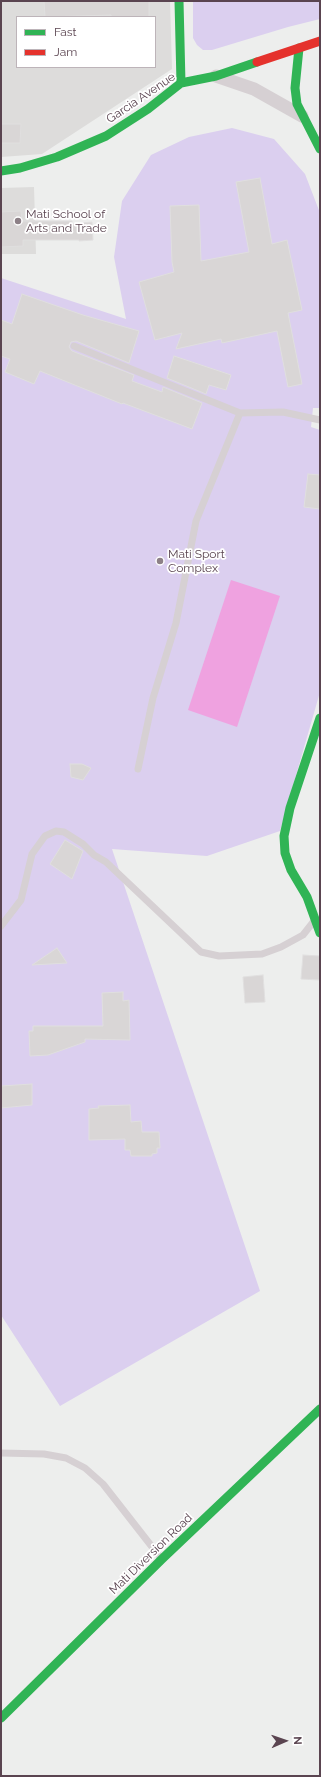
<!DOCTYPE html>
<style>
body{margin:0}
#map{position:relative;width:321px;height:1777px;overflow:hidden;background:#edeeed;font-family:Raleway,sans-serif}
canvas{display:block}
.frame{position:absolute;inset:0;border:2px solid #5a4450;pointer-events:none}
.legend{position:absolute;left:16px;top:16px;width:140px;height:52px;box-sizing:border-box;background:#fff;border:1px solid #bdb4b9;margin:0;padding:5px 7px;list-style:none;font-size:12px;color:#5a4450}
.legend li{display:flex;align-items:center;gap:8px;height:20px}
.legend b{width:20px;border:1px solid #bdb4b9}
.north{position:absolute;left:265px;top:1721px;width:40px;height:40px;-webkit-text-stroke:3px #fff;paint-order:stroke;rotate:88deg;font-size:11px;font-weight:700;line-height:16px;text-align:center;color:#5a4450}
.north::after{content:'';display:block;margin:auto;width:14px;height:18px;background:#5a4450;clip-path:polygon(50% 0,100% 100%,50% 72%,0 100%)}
</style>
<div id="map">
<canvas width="321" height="1777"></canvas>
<div class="frame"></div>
<ul class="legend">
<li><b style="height:5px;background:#30b455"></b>Fast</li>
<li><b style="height:5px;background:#e5322d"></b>Jam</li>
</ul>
<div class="north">N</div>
</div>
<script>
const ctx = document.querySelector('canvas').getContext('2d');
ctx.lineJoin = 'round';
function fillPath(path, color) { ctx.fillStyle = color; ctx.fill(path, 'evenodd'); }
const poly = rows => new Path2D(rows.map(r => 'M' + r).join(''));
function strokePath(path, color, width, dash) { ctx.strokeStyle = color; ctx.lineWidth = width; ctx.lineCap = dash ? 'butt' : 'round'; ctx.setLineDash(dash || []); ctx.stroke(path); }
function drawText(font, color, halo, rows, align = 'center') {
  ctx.font = font + ' Raleway,sans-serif'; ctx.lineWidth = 3.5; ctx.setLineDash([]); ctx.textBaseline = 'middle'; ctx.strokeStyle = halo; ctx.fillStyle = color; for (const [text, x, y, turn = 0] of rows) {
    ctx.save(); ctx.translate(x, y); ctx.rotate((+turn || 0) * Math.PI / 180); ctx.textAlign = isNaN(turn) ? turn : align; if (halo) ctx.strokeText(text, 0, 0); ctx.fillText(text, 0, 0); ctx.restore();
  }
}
fillPath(poly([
 [1,1,170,1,172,69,42,154,1,157],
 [17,17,155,17,155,67,17,67],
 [34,187,36,254,1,254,1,188]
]), '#dddcdb');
fillPath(poly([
 [193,1,320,1,320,19,288,27,212,50,203,50,197,45,193,38],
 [232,128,274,139,305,174,320,213,320,408,313,408,311,427,320,430,320,692,280,831,207,856,112,849,260,1291,60,1406,1,1315,1,278,126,319,114,257,122,201,151,155,189,137]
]), '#dbcfef');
fillPath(poly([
 [231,580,280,596,237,727,188,710]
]), '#efa2e0');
const building = poly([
 [44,1,149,1,149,17,111,17,111,15,45,17,44,1],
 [1,124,21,124,20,143,1,143,1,124],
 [260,178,272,244,287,240,302,310,288,313,302,384,288,387,277,331,222,343,221,339,176,349,182,333,155,340,139,282,174,272,172,262,170,206,199,205,201,261,249,252,236,182,260,178],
 [21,211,22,221,72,221,72,224,92,222,93,240,79,241,79,240,23,240,23,246,1,247,1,212,21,211],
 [22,294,83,315,139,331,129,363,76,341,71,342,69,347,72,351,134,375,132,381,162,392,163,387,202,403,192,429,123,403,122,404,40,371,34,384,5,372,10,359,1,356,1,320,12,324,22,294],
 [174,356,231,375,226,390,209,385,206,394,167,378,174,356],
 [308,474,320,475,320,509,304,507,308,474],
 [70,764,82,764,91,768,83,780,71,777,70,764],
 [65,840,83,851,72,879,50,864,65,840],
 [57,948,67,963,32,965,57,948],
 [303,955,320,956,320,980,301,979,303,955],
 [263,975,265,1002,245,1003,243,977,263,975],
 [123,992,123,1001,129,1000,130,1040,85,1039,85,1042,48,1055,30,1056,29,1031,33,1031,33,1026,103,1026,102,993,123,992],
 [32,1084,32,1105,1,1108,1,1086,32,1084],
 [130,1105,131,1122,141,1121,142,1132,159,1132,160,1148,157,1148,157,1153,152,1154,152,1156,131,1156,130,1150,125,1150,125,1139,89,1140,89,1109,99,1108,98,1106,130,1105]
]);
fillPath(building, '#d9d6d6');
strokePath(building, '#e0dfdf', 1);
strokePath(poly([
 [74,346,240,413,283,412,320,420],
 [138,769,153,698,176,623,196,521,240,413],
 [1,926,21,900,32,854,45,836,56,831,64,832,83,844,94,855,106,862,201,952,219,956,262,954,281,947,303,935,314,921],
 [1,1453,44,1454,66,1458,85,1468,103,1484,160,1557]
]), '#d6d0d3', 7);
strokePath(poly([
 [216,76,254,89,302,116]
]), '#d6d0d3', 13);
strokePath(poly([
 [179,1,181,83],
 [299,48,295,88,297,104,320,149],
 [1,171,20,168,57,157,106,136,148,109,181,83,216,76,257,62],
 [320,718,290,808,284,836,285,853,291,870,307,897,320,933],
 [1,1718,162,1559,320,1409]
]), '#30b455', 9);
strokePath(poly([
 [257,62,320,41]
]), '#e5322d', 9);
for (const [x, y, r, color] of [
 [18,221,4,"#8d8087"],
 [160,561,4,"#8d8087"]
]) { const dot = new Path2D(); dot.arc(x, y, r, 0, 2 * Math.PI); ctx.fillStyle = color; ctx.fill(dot); strokePath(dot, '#fff', 1.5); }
drawText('12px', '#5a4450', '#fff', [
 ["Garcia Avenue",141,98,-34],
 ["Mati Diversion Road",151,1554,-44]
]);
drawText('12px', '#5a4450', '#fff', [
 ["Mati School of",26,214],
 ["Arts and Trade",26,228],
 ["Mati Sport",168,554],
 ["Complex",168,568]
], 'left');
</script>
